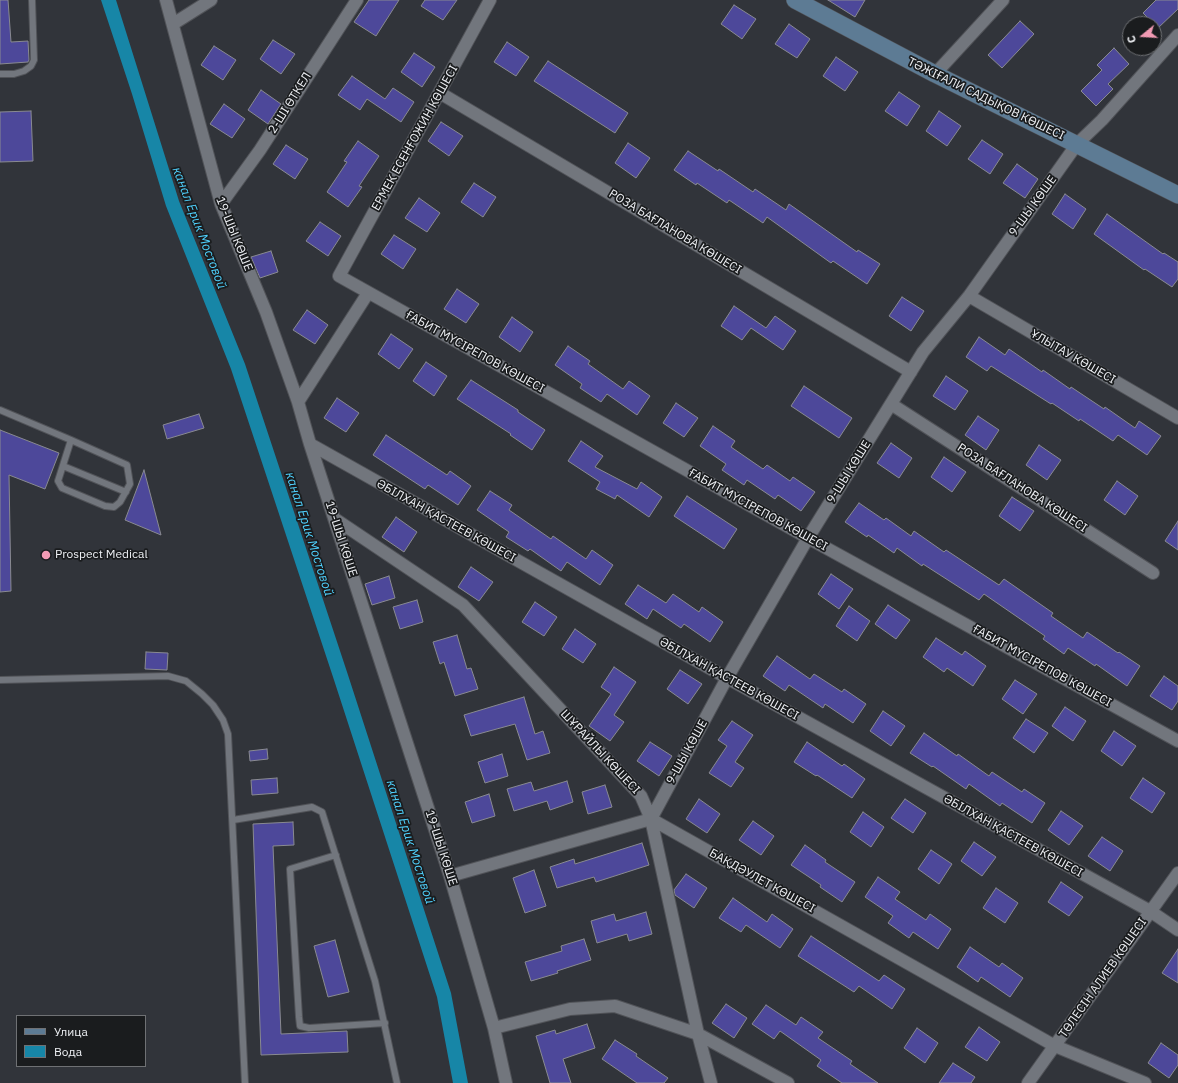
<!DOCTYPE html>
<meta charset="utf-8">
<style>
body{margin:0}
#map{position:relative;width:1178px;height:1083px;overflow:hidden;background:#31343a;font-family:"IBM Plex Sans",sans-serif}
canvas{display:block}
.legend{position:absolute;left:16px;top:1015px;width:130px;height:52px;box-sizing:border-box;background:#1a1c1e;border:1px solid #6f7174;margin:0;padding:5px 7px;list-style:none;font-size:12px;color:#eff1f5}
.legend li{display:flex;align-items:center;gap:8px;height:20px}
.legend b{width:20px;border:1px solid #6f7174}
.north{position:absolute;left:1122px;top:16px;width:40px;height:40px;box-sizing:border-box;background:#1a1c1e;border:1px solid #6f7174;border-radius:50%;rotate:252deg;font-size:11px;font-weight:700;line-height:16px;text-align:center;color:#eff1f5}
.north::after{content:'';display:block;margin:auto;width:14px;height:18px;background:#f19ab3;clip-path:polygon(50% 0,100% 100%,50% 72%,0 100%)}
</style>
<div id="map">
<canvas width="1178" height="1083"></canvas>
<ul class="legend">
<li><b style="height:5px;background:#5d7b94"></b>Улица</li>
<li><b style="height:11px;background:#1786a7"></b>Вода</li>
</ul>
<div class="north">С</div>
</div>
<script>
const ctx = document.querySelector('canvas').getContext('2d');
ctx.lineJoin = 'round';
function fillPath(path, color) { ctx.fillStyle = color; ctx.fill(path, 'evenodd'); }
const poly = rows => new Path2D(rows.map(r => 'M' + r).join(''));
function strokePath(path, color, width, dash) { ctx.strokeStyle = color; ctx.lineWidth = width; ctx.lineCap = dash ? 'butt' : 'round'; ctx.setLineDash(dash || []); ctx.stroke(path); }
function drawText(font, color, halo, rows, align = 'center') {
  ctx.font = font + ' "IBM Plex Sans",sans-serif'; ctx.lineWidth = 3.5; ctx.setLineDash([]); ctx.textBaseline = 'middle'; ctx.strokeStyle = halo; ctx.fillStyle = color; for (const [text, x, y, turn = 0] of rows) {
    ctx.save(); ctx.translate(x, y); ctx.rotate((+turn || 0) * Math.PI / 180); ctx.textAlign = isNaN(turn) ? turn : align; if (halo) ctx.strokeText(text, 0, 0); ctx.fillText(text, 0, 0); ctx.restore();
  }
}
fillPath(poly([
 [101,0,116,0,179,201,245,364,348,675,451,993,468,1083,453,1083,437,997,334,680,231,369,166,206,132,94]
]), '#1786a7');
const building = poly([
 [0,0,8,0,11,42,28,41,29,60,28,62,0,64,0,0],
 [369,0,399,0,376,36,354,22,369,0],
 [425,0,457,0,443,20,421,6,425,0],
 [828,0,865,0,855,17,828,0],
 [1156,0,1178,0,1178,9,1158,28,1143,13,1156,0],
 [734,5,756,19,742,39,721,24,734,5],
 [1020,21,1034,34,1002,68,988,55,1020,21],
 [789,24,810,39,797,58,775,44,789,24],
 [273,40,295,54,281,74,260,59,273,40],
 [507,42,529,57,516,76,494,62,507,42],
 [214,46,236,60,223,80,201,65,214,46],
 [1114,48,1129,64,1108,84,1113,89,1096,106,1081,91,1102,70,1097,65,1114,48],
 [414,53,435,67,422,87,401,72,414,53],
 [836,57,858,72,845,91,823,76,836,57],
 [548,61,628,113,615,133,534,81,548,61],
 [352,76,385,99,393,88,414,102,401,122,367,99,360,110,338,95,352,76],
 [261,90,281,104,268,124,248,110,261,90],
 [899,92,920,106,907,126,885,111,899,92],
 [224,104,245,119,232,138,210,124,224,104],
 [31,111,33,161,0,162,0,112,31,111],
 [939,111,961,126,947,146,926,131,939,111],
 [441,122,463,136,449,156,428,141,441,122],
 [982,140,1003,154,990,174,968,159,982,140],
 [358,141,379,156,359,186,362,187,348,207,327,192,347,162,344,161,358,141],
 [628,143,650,158,636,178,615,163,628,143],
 [286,145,308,159,295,179,273,164,286,145],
 [688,151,718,171,719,169,753,192,755,189,786,210,789,204,857,252,858,250,880,264,867,284,833,261,831,263,767,217,763,223,729,200,727,203,697,183,696,185,674,170,688,151],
 [1017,164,1038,179,1025,198,1003,183,1017,164],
 [474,183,496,197,483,217,461,202,474,183],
 [1065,194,1086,209,1073,229,1052,214,1065,194],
 [419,198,440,213,427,232,405,218,419,198],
 [1107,214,1163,254,1164,253,1178,262,1178,279,1172,287,1145,269,1144,270,1094,234,1107,214],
 [320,222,341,236,328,256,306,241,320,222],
 [394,235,416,249,403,269,381,254,394,235],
 [271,251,278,272,260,278,251,257,271,251],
 [457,289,479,304,466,323,444,309,457,289],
 [902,297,924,311,911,331,889,316,902,297],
 [734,306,766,328,775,316,796,331,783,350,751,328,742,340,721,326,734,306],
 [307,310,328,325,315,344,293,330,307,310],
 [512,317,533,332,520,352,499,337,512,317],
 [391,334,413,349,399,369,378,354,391,334],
 [979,337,1005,355,1009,349,1042,372,1043,370,1070,389,1071,387,1104,409,1105,407,1135,428,1139,421,1161,436,1147,455,1118,435,1113,441,1080,419,1079,421,1052,403,1051,404,991,366,987,371,966,357,979,337],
 [568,346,590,361,588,364,623,389,629,381,650,396,637,415,607,394,601,402,580,388,582,384,555,365,568,346],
 [426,362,447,376,434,396,413,381,426,362],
 [946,376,968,391,955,410,933,396,946,376],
 [471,380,518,410,518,412,545,430,532,450,510,435,511,434,457,399,471,380],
 [804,386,852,418,839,438,791,406,804,386],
 [337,398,359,413,346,432,324,418,337,398],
 [676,403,698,418,684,437,663,423,676,403],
 [199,414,204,428,167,439,163,425,199,414],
 [978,416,999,430,986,450,965,435,978,416],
 [713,426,735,441,731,447,763,469,767,465,790,481,793,477,815,492,801,511,778,495,775,499,747,480,744,485,722,470,726,464,700,446,713,426],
 [0,430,59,453,45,489,9,475,11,591,0,592,0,430],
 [386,435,447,475,450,471,471,486,458,505,428,485,425,489,373,455,386,435],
 [581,441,603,456,595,467,637,489,641,482,662,497,649,517,617,495,615,499,596,489,600,482,568,461,581,441],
 [891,443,912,458,899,478,877,463,891,443],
 [1039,445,1061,460,1047,480,1026,465,1039,445],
 [944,457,966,472,952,492,931,477,944,457],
 [144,470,161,535,125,520,144,470],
 [1117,481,1138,496,1125,515,1104,500,1117,481],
 [490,491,512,505,509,510,551,539,553,536,586,559,592,550,613,565,600,585,567,562,561,571,530,549,528,551,506,537,509,532,477,510,490,491],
 [687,496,737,529,724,549,674,516,687,496],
 [1012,497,1034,511,1020,531,999,516,1012,497],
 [859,503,884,520,886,518,911,536,914,531,944,552,946,550,999,585,1004,579,1053,613,1051,616,1083,638,1087,632,1118,653,1119,652,1140,666,1127,686,1096,664,1095,666,1068,648,1064,654,1043,639,1045,636,984,594,979,600,923,564,922,566,897,548,894,553,868,535,867,537,845,522,859,503],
 [396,517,417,532,404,552,382,537,396,517],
 [1178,521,1178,550,1165,541,1178,521],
 [471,567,493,582,479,601,458,587,471,567],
 [831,574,853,589,839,609,818,594,831,574],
 [389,576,395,598,372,605,365,584,389,576],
 [638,585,666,603,673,594,699,612,702,607,723,622,710,642,684,624,681,628,653,609,647,619,625,604,638,585],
 [417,600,423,622,400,629,393,607,417,600],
 [535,602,557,617,544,636,522,622,535,602],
 [888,605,910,620,896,639,875,624,888,605],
 [849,606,870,621,857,641,836,626,849,606],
 [575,629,596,644,583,663,562,649,575,629],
 [457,635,467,669,471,668,478,689,455,696,444,662,440,664,433,642,457,635],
 [936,638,962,655,965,651,986,666,973,686,947,668,944,672,923,657,936,638],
 [146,652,168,653,167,670,145,669,146,652],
 [777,656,810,679,814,674,842,692,844,689,866,704,853,723,825,704,823,708,789,685,785,691,763,676,777,656],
 [614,667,636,682,614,715,624,722,610,741,589,726,611,694,601,687,614,667],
 [680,670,702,684,688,704,667,689,680,670],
 [1164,676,1178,686,1178,701,1172,710,1150,696,1164,676],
 [1015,680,1037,694,1023,714,1002,699,1015,680],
 [524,697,535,734,543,731,550,753,527,760,515,724,471,736,464,715,524,697],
 [1065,707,1086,721,1073,741,1052,726,1065,707],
 [883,711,905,726,891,746,870,731,883,711],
 [1026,719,1048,733,1034,753,1013,738,1026,719],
 [732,721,753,735,735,762,744,768,731,787,709,773,727,746,718,740,732,721],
 [1114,731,1136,746,1122,766,1101,751,1114,731],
 [924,733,957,756,958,754,989,776,992,772,1022,792,1024,789,1045,803,1032,823,1002,803,1000,806,969,784,966,789,933,766,932,767,910,753,924,733],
 [650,742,672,756,659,776,637,761,650,742],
 [807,742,842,766,844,764,865,779,852,798,817,775,816,776,794,762,807,742],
 [267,749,268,759,250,761,249,751,267,749],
 [502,754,508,776,485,783,478,762,502,754],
 [277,778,278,793,252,795,251,780,277,778],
 [1143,778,1165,793,1152,813,1130,798,1143,778],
 [567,781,573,802,550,810,547,801,514,811,507,789,531,782,534,791,567,781],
 [605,785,612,807,588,814,582,792,605,785],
 [489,794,495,816,472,823,465,802,489,794],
 [699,799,720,814,707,833,686,819,699,799],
 [905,799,926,813,913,833,891,818,905,799],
 [1061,811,1083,826,1069,845,1048,830,1061,811],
 [863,812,884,827,871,847,850,832,863,812],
 [753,821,774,836,761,855,739,840,753,821],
 [293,822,294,845,273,846,281,1034,347,1031,348,1052,261,1055,253,824,293,822],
 [1102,837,1123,851,1110,871,1088,856,1102,837],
 [974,842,996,857,982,876,961,861,974,842],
 [642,843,649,865,596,882,594,877,557,888,550,867,574,859,575,864,642,843],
 [805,845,826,860,825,862,855,882,842,902,820,887,821,885,791,865,805,845],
 [931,850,952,864,939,884,918,869,931,850],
 [534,870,546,906,525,913,513,878,534,870],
 [686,874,707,888,694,908,675,895,674,890,686,874],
 [878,877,900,892,895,899,926,920,930,914,951,929,938,949,913,932,909,938,888,923,893,916,865,897,878,877],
 [1061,882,1083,897,1069,916,1048,902,1061,882],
 [996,888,1018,903,1005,923,983,908,996,888],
 [733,898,767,922,772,914,793,929,780,948,746,925,741,932,719,918,733,898],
 [646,912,652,934,629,941,627,934,597,943,591,921,614,914,616,921,646,912],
 [811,936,879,981,884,975,905,989,892,1009,859,986,854,992,798,956,811,936],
 [584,939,591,960,557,971,558,973,531,981,525,962,562,951,561,946,584,939],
 [335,940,349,992,328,997,314,946,335,940],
 [970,947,999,967,1002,963,1023,978,1010,997,981,977,978,982,957,967,970,947],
 [1178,949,1178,983,1162,973,1178,949],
 [726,1004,747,1018,734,1038,712,1023,726,1004],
 [766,1005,796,1025,801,1017,823,1032,818,1038,852,1061,850,1064,878,1083,842,1083,817,1066,821,1060,780,1031,774,1039,752,1024,766,1005],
 [587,1024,595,1048,563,1059,571,1083,550,1083,536,1036,555,1030,556,1034,587,1024],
 [979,1027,1000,1042,987,1061,965,1047,979,1027],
 [917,1028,938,1043,925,1063,904,1048,917,1028],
 [615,1040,637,1054,636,1056,668,1078,664,1083,637,1083,602,1059,615,1040],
 [1161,1043,1178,1055,1178,1065,1169,1078,1148,1063,1161,1043],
 [953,1063,975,1077,971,1083,939,1083,953,1063]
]);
fillPath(building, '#4d489a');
strokePath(building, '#898a91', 1);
const lane = poly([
 [0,74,14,74,24,71,31,66,34,60,32,0],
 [0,410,71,440,127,465,130,484,120,502,114,507,105,506,62,488,58,481,71,440],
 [63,466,126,492],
 [0,680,168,676,186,681,202,694,213,705,223,720,228,734,245,1083],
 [233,820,312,807,322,812,375,981,397,1083],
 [336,855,290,869,299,1017,300,1026,309,1028,385,1023]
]);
const street = poly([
 [166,0,221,204,266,312,298,402,310,444,450,876,494,1028,506,1083],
 [490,0,339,276,808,538,1178,741],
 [173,24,211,0],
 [935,74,1003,0],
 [440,93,911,372],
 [221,204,260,150,357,0],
 [969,296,1178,418],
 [298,402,368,293],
 [891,404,1153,573],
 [310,444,727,678,1150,911,1178,930],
 [335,519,463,605,641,796,651,819,698,1034,711,1083],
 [651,819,727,678,808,538,923,352,969,296,1077,144,1102,120,1178,35],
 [450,876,651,819,1055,1046,1145,1083],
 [494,1028,570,1009,615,1006,698,1034,788,1083],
 [1028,1083,1178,873]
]);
const secondary = poly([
 [795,0,935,74,1178,195]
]);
strokePath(lane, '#515358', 8);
strokePath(street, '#515358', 14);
strokePath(secondary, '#515358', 18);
strokePath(lane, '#72767d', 6);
strokePath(street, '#72767d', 12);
strokePath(secondary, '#5d7b94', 17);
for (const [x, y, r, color] of [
 [46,555,5,"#f19ab3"]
]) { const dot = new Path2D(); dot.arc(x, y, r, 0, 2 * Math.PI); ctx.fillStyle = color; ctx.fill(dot); strokePath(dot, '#1a1c1e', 1.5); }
drawText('12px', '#eff1f5', '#1a1c1e', [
 ["ТӘЖІҒАЛИ САДЫҚОВ КӨШЕСІ",986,99,26],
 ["2-ШI ӨТКЕЛ",290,103,-58],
 ["ЕРМЕК ЕСЕНҒОЖИН КӨШЕСІ",415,138,-61],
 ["9-ШЫ КӨШЕ",1033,206,-54],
 ["РОЗА БАҒЛАНОВА КӨШЕСI",675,232,31],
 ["19-ШЫ КӨШЕ",234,234,68],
 ["ҒАБИТ МҮСІРЕПОВ КӨШЕСI",475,352,29],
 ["ҰЛЫТАУ КӨШЕСI",1073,357,30],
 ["9-ШЫ КӨШЕ",849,472,-58],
 ["РОЗА БАҒЛАНОВА КӨШЕСI",1022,488,33],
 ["ҒАБИТ МҮСІРЕПОВ КӨШЕСI",758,510,29],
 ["ӘБІЛХАН ҚАСТЕЕВ КӨШЕСI",446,521,29],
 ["19-ШЫ КӨШЕ",341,539,72],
 ["ҒАБИТ МҮСІРЕПОВ КӨШЕСI",1042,666,29],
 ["ӘБІЛХАН ҚАСТЕЕВ КӨШЕСI",729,679,29],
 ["ШҰРАЙЛЫ КӨШЕСІ",600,752,47],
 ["9-ШЫ КӨШЕ",687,752,-61],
 ["ӘБІЛХАН ҚАСТЕЕВ КӨШЕСI",1013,836,29],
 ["19-ШЫ КӨШЕ",441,848,72],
 ["БАҚДӘУЛЕТ КӨШЕСI",762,881,29],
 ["ТӨЛЕСІН АЛИЕВ КӨШЕСІ",1103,978,-55]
]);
drawText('12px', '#eff1f5', '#1a1c1e', [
 ["Prospect Medical",55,555]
], 'left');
drawText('italic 13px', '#50d2fe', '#1a1c1e', [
 ["канал Ерик Мостовой",199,228,69],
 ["канал Ерик Мостовой",309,534,72],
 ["канал Ерик Мостовой",410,842,72]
]);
</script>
